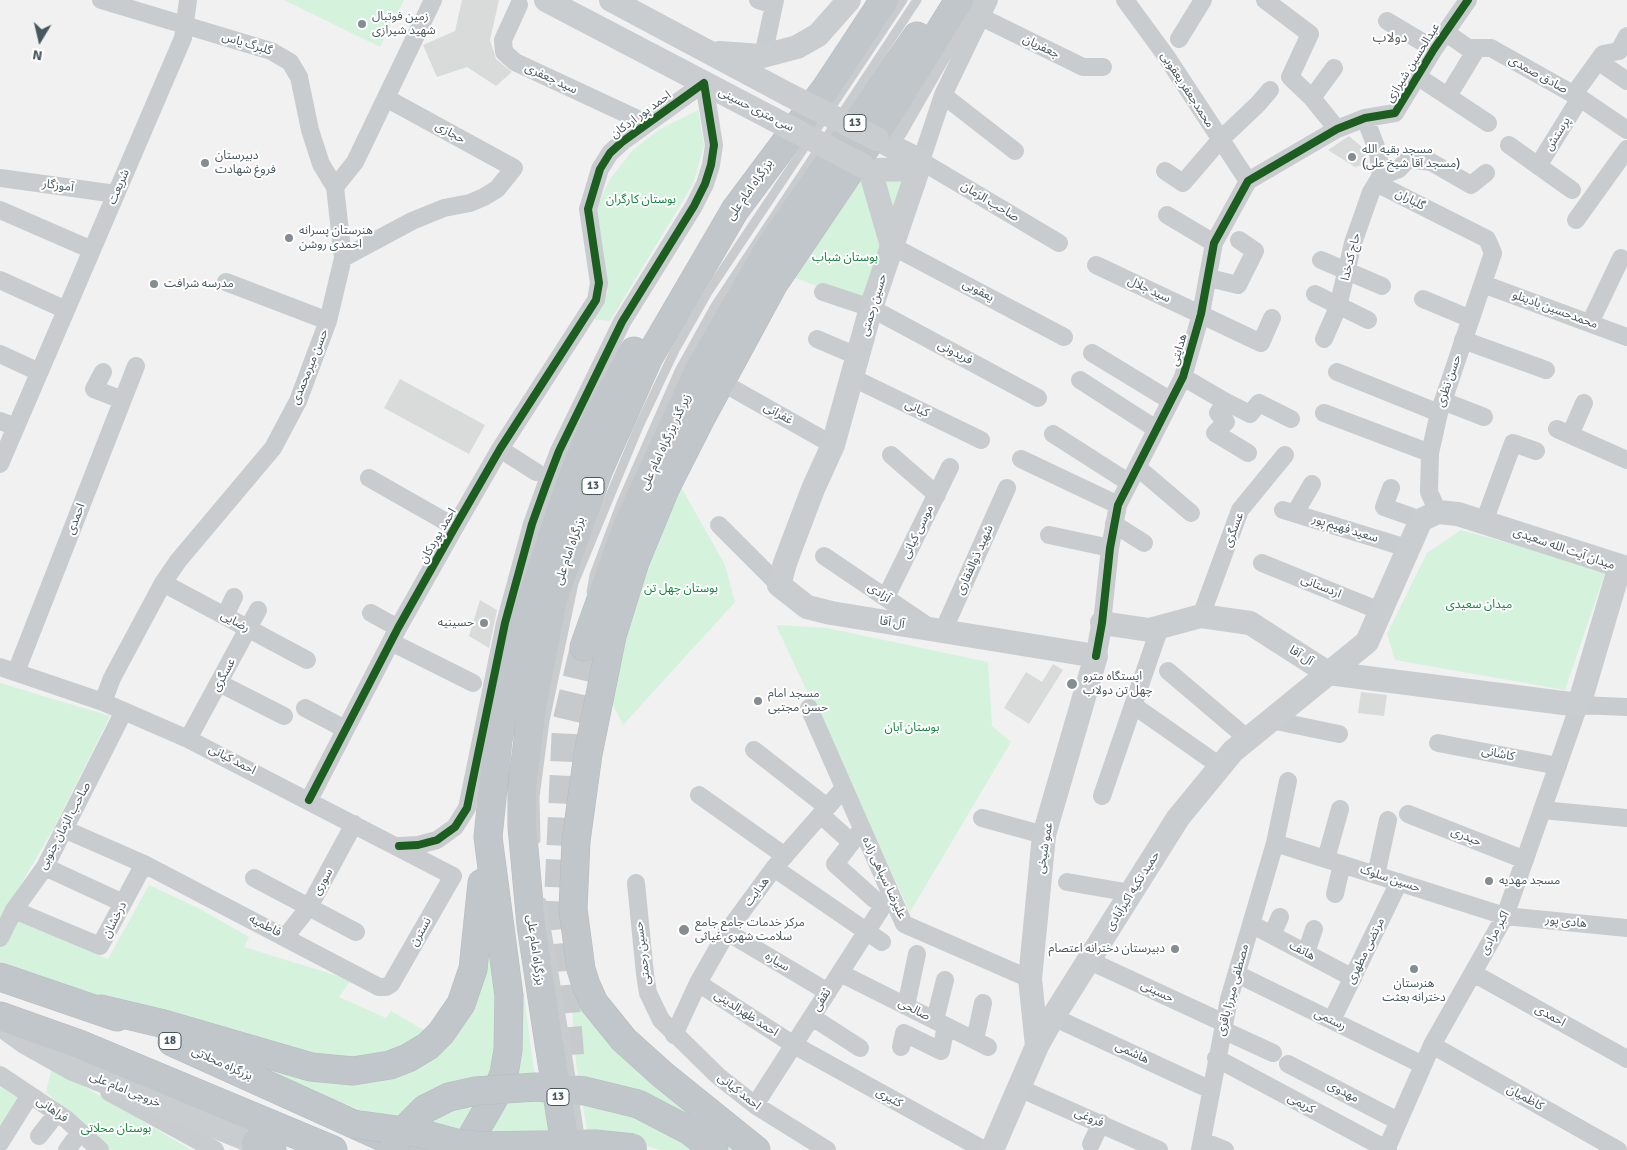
<!DOCTYPE html>
<meta charset="utf-8">
<style>
body{margin:0}
#map{position:relative;width:1627px;height:1150px;overflow:hidden;background:#f2f1f1;font-family:Signika,sans-serif}
canvas{display:block}
.north{position:absolute;left:15px;top:15px;width:50px;height:50px;-webkit-text-stroke:4px #fff;paint-order:stroke;rotate:189deg;font-size:14px;font-weight:700;line-height:20px;text-align:center;color:#47575f}
.north::after{content:'';display:block;margin:auto;width:18px;height:22px;background:#47575f;clip-path:polygon(50% 0,100% 100%,50% 72%,0 100%)}
</style>
<div id="map">
<canvas width="1627" height="1150"></canvas>
<div class="north">N</div>
</div>
<script>
const ctx = document.querySelector('canvas').getContext('2d');
ctx.lineJoin = 'round';
function fillPath(path, color) { ctx.fillStyle = color; ctx.fill(path, 'evenodd'); }
const poly = rows => new Path2D(rows.map(r => 'M' + r).join(''));
function strokePath(path, color, width, dash) { ctx.strokeStyle = color; ctx.lineWidth = width; ctx.lineCap = dash ? 'butt' : 'round'; ctx.setLineDash(dash || []); ctx.stroke(path); }
function drawText(font, color, halo, rows, align = 'center') {
  ctx.font = font + ' Signika,"Noto Sans Arabic",sans-serif'; ctx.lineWidth = 4; ctx.setLineDash([]); ctx.textBaseline = 'middle'; ctx.strokeStyle = halo; ctx.fillStyle = color; for (const [text, x, y, turn = 0] of rows) {
    ctx.save(); ctx.translate(x, y); ctx.rotate((+turn || 0) * Math.PI / 180); ctx.textAlign = isNaN(turn) ? turn : align; if (halo) ctx.strokeText(text, 0, 0); ctx.fillText(text, 0, 0); ctx.restore();
  }
}
fillPath(poly([
 [284,0,404,0,380,47],
 [698,110,704,145,693,184,610,321,592,319,608,292,594,213,610,179,633,150,660,129],
 [909,174,893,226,874,175],
 [861,178,885,243,868,304,789,276],
 [681,487,725,565,735,602,623,725,608,695,664,489],
 [1461,530,1606,570,1565,690,1395,660,1387,634,1427,553],
 [776,625,827,628,988,662,992,726,1011,742,910,912],
 [0,683,110,716,55,826,0,920],
 [507,873,535,1077,507,1079,506,935],
 [149,885,200,909,249,937,244,947,351,980,339,997,386,1018,391,1011,431,1034,412,1047,347,1064,107,1002,0,961,0,942,12,919,108,959],
 [489,892,500,969,497,1079,397,1125,152,1025,285,1069,434,1050],
 [569,948,583,994,745,1150,730,1150,722,1142,578,1081,574,1042],
 [52,1067,191,1150,106,1150,46,1092],
 [0,1083,22,1099,0,1132],
 [547,1094,554,1138,479,1136,501,1097],
 [487,1098,466,1138,418,1128,430,1118],
 [582,1099,614,1106,700,1150,660,1150,634,1142,588,1137]
]), '#d4f2dc');
fillPath(poly([
 [462,0,499,0,490,40,496,59,512,72,496,86,467,67,437,77,423,45,455,31],
 [1349,136,1363,148,1368,164,1355,167,1328,150],
 [400,379,485,425,469,454,384,408],
 [480,600,497,610,489,648,469,636],
 [1053,664,1063,670,1029,724,1004,708,1026,672,1042,682],
 [1361,692,1387,695,1384,716,1358,713]
]), '#d9dada');
strokePath(poly([
 [570,1055,558,902,566,724,584,647]
]), '#c7cacc', 28, [28, 14]);
const trunk = poly([
 [584,647,628,524,699,370,770,247,917,36],
 [0,977,117,1017],
 [101,1009,160,1023,311,1067,353,1071,390,1065,408,1058,428,1046,441,1033,461,1004,473,969,482,883],
 [0,1016,79,1044,333,1150],
 [172,1042,411,1150],
 [549,1044,531,925,522,827,522,788,532,707,553,599,599,469,648,359,735,210,826,88,884,0],
 [638,1104,690,1131,714,1150],
 [256,1143,272,1150],
 [464,1150,493,1100,504,1074,508,1050,509,996,488,837,498,740,517,641,573,476,597,417,634,351],
 [756,1150,663,1075,624,1040,594,1003,586,985,581,969,573,909,576,841,588,754,612,636,635,562,665,489,702,416,773,285,887,116,959,0]
]);
strokePath(trunk, '#b6bcc1', 29);
strokePath(poly([
 [591,592,594,575,621,503,679,371,715,306,917,0],
 [536,840,535,797,545,721,574,583,639,426,675,350,708,292,903,0],
 [542,902,565,1039]
]), '#c8ccce', 9);
strokePath(poly([
 [101,0,271,51,290,62,299,77,310,130,321,164,335,187],
 [758,0,773,5],
 [989,0,943,95,921,161,1059,243],
 [1125,0,1166,56,1248,181],
 [1265,0,1310,34,1290,77,1312,98,1337,129],
 [519,5,503,40,504,52,515,62,646,123],
 [981,17,1083,67,1103,67],
 [1387,21,1434,49],
 [1445,32,1468,48,1491,48,1580,98,1627,130],
 [1179,39,1203,0],
 [763,56,775,0],
 [1598,61,1627,81],
 [1426,82,1488,123],
 [1574,94,1603,54,1619,51,1627,36],
 [943,95,1015,151],
 [1448,96,1477,48],
 [1312,98,1334,68],
 [1365,118,1378,152,1382,186,1487,239,1493,253,1439,413,1430,453,1429,492,1438,512],
 [881,140,898,132,965,15,988,0],
 [1509,145,1572,190],
 [1538,166,1580,98],
 [1165,171,1183,183,1220,140,1258,104,1270,90],
 [0,178,116,194],
 [0,210,92,250],
 [1167,215,1214,243],
 [1576,220,1627,149],
 [892,246,1064,337],
 [343,258,412,221,444,208,470,203,484,197,497,189,514,168,386,98],
 [1321,260,1382,286],
 [1096,265,1261,343,1272,318],
 [1209,278,1238,285,1255,251,1239,240],
 [0,280,66,310],
 [226,282,328,321],
 [1483,284,1627,337],
 [823,292,871,308,1038,398],
 [1315,294,1368,320],
 [1423,299,1471,319],
 [1590,323,1621,258],
 [817,339,859,357],
 [1324,339,1338,307,1353,243,1371,192,1381,176,1399,169,1408,159,1431,162,1471,185,1486,173],
 [1463,340,1546,370],
 [1092,353,1171,401],
 [0,354,39,372],
 [103,372,94,389,122,400],
 [1337,372,1439,413],
 [1183,377,1226,402,1250,414,1259,403,1291,419],
 [853,378,981,440],
 [1080,380,1156,429],
 [723,383,833,445],
 [1443,401,1484,417],
 [1226,402,1218,413,1226,422,1215,433,1248,453],
 [1324,413,1430,453],
 [0,421,16,427],
 [1557,429,1627,460],
 [1053,434,1128,482],
 [1570,435,1584,403],
 [500,449,536,472],
 [891,455,937,495],
 [1021,459,1118,505],
 [0,464,183,38,188,0],
 [1137,467,1191,513],
 [369,478,455,527],
 [1391,488,1384,507,1421,520],
 [1283,510,1407,548],
 [1295,513,1312,484],
 [1484,522,1513,443,1536,451],
 [1114,524,1144,543],
 [719,525,779,585],
 [1049,535,1110,548],
 [824,556,929,627],
 [1262,563,1380,611],
 [163,583,307,660],
 [886,597,950,467],
 [371,613,398,628],
 [225,616,234,597],
 [1201,616,1240,510,1285,455],
 [1102,623,1110,548,1118,505,1183,377,1201,314,1214,243,1248,181,1337,129,1365,118,1395,113,1434,49,1468,0],
 [943,631,1007,488],
 [391,642,473,683],
 [0,667,103,702,188,739,453,876,391,984,386,987,379,987,144,864,64,829],
 [1168,671,1248,739],
 [16,672,136,366],
 [219,683,284,716],
 [103,702,112,678,163,583,178,561,273,448,298,401,328,321,343,258,335,187,355,162,433,0],
 [1133,705,1220,766],
 [305,708,345,729],
 [809,708,904,924,1030,979],
 [1271,720,1339,734],
 [188,739,258,610],
 [1438,743,1558,766],
 [754,750,827,807],
 [699,795,785,856],
 [1102,796,1160,627],
 [309,800,398,628,455,527,500,449,596,300,599,283,588,209,600,169,610,153,622,142,704,83,714,145,711,165,705,184,694,206,622,322,559,451,546,485,532,524,505,623,467,808,455,827,437,840,418,845,399,846],
 [1542,810,1627,818],
 [1408,814,1525,860],
 [821,815,851,842],
 [982,818,1044,835],
 [862,829,835,864,874,899,884,904],
 [1275,843,1505,916,1627,928],
 [1326,859,1340,809],
 [45,867,123,903],
 [774,868,882,942],
 [1376,875,1388,820],
 [254,878,356,932],
 [1067,882,1131,893],
 [636,883,645,974,648,993,661,1020,718,1076,755,1105,827,1150],
 [1335,894,1342,864],
 [14,910,100,946,144,864],
 [1251,924,1353,978],
 [727,932,828,992],
 [1272,935,1280,917],
 [286,936,309,907,354,824],
 [0,938,14,910,45,867,124,711],
 [1306,953,1314,929],
 [1090,961,1224,1023],
 [840,973,988,1047],
 [1473,973,1627,1059],
 [1237,974,1423,1065],
 [698,983,794,1045,984,1150],
 [906,1006,917,954],
 [812,1017,860,1048],
 [1053,1017,1211,1090],
 [935,1020,945,980],
 [1332,1020,1399,882],
 [1223,1030,1273,1053],
 [674,1035,698,983,727,932,774,868,844,788],
 [975,1040,983,1003],
 [1432,1045,1618,1150],
 [901,1047,904,1033,941,1051,946,1026],
 [1216,1058,1388,1150],
 [1288,1064,1398,1121],
 [0,1075,66,1119,100,1150],
 [1019,1088,1159,1150],
 [109,1092,215,1150],
 [755,1105,890,895],
 [39,1136,57,1113],
 [1203,1141,1225,1150],
 [0,1143,30,1095],
 [1091,1144,1101,1123],
 [67,1150,80,1132],
 [1200,1150,1229,999,1275,843,1288,781],
 [1386,1150,1432,1045,1505,916,1579,705,1627,707]
]), '#c8ccce', 18);
strokePath(poly([
 [1096,656,1102,623]
]), '#c8ccce', 21);
strokePath(poly([
 [546,0,773,119],
 [611,0,789,95],
 [719,53,763,56,797,47,818,35,849,0],
 [877,139,921,161,871,308,833,445,813,489,785,563,779,585,807,607,831,613,1096,656,1044,835,1030,979,1037,1046],
 [863,166,870,170,919,169],
 [870,170,892,246],
 [1102,623,1149,630,1201,616,1250,623,1328,673,1579,705,1620,566],
 [0,1024,25,1042,73,1069,256,1143,264,1150],
 [992,1150,1037,1046,1053,1017,1178,818,1233,751,1367,642,1421,520,1438,512,1458,514,1627,568]
]), '#cacdd0', 24);
strokePath(trunk, '#c0c6c9', 28);
const trunkBridge = poly([
 [549,1044,566,1150],
 [353,1124,419,1133,456,1143,481,1146,595,1144,633,1148],
 [392,1150,399,1135,425,1109,449,1097,476,1091,536,1087,585,1091,638,1104]
]);
strokePath(trunkBridge, '#b6bcc1', 29, []);
strokePath(poly([
 [565,1039,581,1142]
]), '#c8ccce', 9);
strokePath(poly([
 [789,95,877,139],
 [773,119,863,166]
]), '#cacdd0', 24);
strokePath(trunkBridge, '#c0c6c9', 28);
strokePath(poly([
 [1096,656,1102,623,1110,548,1118,505,1183,377,1201,314,1214,243,1248,181,1337,129,1365,118,1395,113,1434,49,1468,0],
 [309,800,398,628,455,527,500,449,596,300,599,283,588,209,600,169,610,153,622,142,704,83,714,145,711,165,705,184,694,206,622,322,559,451,546,485,532,524,505,623,467,808,455,827,437,840,418,845,399,846]
]), '#1b5e20', 8);
for (const [x, y, r, color] of [
 [362,24,5,"#838d92"],
 [1352,157,5,"#838d92"],
 [205,163,5,"#838d92"],
 [289,238,5,"#838d92"],
 [154,284,5,"#838d92"],
 [484,623,5,"#838d92"],
 [1072,684,6,"#838d92"],
 [758,701,5,"#838d92"],
 [1489,881,5,"#838d92"],
 [684,930,6,"#838d92"],
 [1175,949,5,"#838d92"],
 [1414,969,5,"#838d92"]
]) { const dot = new Path2D(); dot.arc(x, y, r, 0, 2 * Math.PI); ctx.fillStyle = color; ctx.fill(dot); strokePath(dot, '#fff', 2); }
for (const [x, y, w] of [
 [855,123,22],
 [593,486,22],
 [170,1041,22],
 [558,1097,22]
]) { const box = new Path2D(); box.roundRect(x - w / 2, y - 8.5, w, 17, 4); ctx.fillStyle = '#fff'; ctx.fill(box); strokePath(box, '#47575f', 1); }
drawText('bold 11px', '#47575f', null, [
 ["13",855,123],
 ["13",593,486],
 ["18",170,1041],
 ["13",558,1097]
]);
drawText('12px', '#47575f', '#fff', [
 ["زمین فوتبال",372,17],
 ["شهید شیرازی",372,31],
 ["مسجد بقیه الله",1362,150],
 ["(مسجد آقا شیخ علی)",1362,164],
 ["دبیرستان",215,156],
 ["فروغ شهادت",215,170],
 ["هنرستان پسرانه",299,231],
 ["احمدی روشن",299,245],
 ["مدرسه شرافت",164,284],
 ["حسینیه",474,623,"right"],
 ["ایستگاه مترو",1083,677],
 ["چهل تن دولاب",1083,691],
 ["مسجد امام",768,694],
 ["حسن مجتبی",768,708],
 ["مسجد مهدیه",1499,881],
 ["مرکز خدمات جامع جامع",695,923],
 ["سلامت شهری غیاثی",695,937],
 ["دبیرستان دخترانه اعتصام",1165,949,"right"],
 ["هنرستان",1414,984,"center"],
 ["دخترانه بعثت",1414,998,"center"]
], 'left');
drawText('12px', '#47575f', '#fff', [
 ["گلبرگ یاس",247,44,17],
 ["جعفریان",1041,47,26],
 ["عبدالحسین شیرازی",1413,63,-58],
 ["صادق صمدی",1538,75,29],
 ["سید جعفری",551,79,25],
 ["محمدجعفر یعقوبی",1187,90,57],
 ["سی متری حسینی",756,110,27],
 ["احمد پور اردکان",641,115,-36],
 ["حجازی",450,133,29],
 ["پرستش",1558,134,-58],
 ["آموزگار",58,186,8],
 ["شریعت",119,187,-67],
 ["بزرگراه امام علی",750,190,-55],
 ["گلباران",1410,200,27],
 ["صاحب الزمان",990,202,31],
 ["حاج کدخدا",1351,257,-76],
 ["سید جلال",1149,290,25],
 ["یعقوبی",978,291,28],
 ["حسین رحمتی",874,305,-73],
 ["محمدحسین بادینلو",1555,310,20],
 ["هدایتی",1179,350,-73],
 ["فریدونی",955,353,28],
 ["حسن میرمحمدی",310,367,-68],
 ["حسن نظری",1449,381,-71],
 ["کیانی",917,409,25],
 ["غفرانی",778,414,29],
 ["زیر گذر بزرگراه امام علی",666,442,-65],
 ["احمدی",76,519,-69],
 ["سعید فهیم پور",1345,529,17],
 ["عسگری",1234,530,-69],
 ["موسی کیانی",918,532,-64],
 ["احمد پوردکان",438,536,-60],
 ["میدان آیت الله سعیدی",1564,549,19],
 ["بزرگراه امام علی",570,551,-71],
 ["شهید ذوالفقاری",975,560,-66],
 ["اردستانی",1321,587,22],
 ["آزادی",879,593,34],
 ["رضایی",235,622,28],
 ["آل آقا",892,623,9],
 ["آل آقا",1301,656,33],
 ["عسگری",224,675,-61],
 ["کاشانی",1498,754,11],
 ["احمد کیانی",232,760,27],
 ["صاحب الزمان جنوبی",65,826,-62],
 ["حیدری",1466,837,22],
 ["عمو شیخی",1045,848,-81],
 ["علیرضا سپاهی زاده",884,878,65],
 ["حسین سلوک",1390,879,18],
 ["سوری",323,882,-61],
 ["حمید تکیه اکبرآبادی",1133,891,-58],
 ["هدایت",757,892,-53],
 ["درخشان",115,920,-63],
 ["هادی پور",1566,922,6],
 ["فاطمیه",265,926,27],
 ["نسترن",421,932,-60],
 ["اکبر مرادی",1495,933,-62],
 ["بزرگراه امام علی",535,950,82],
 ["هاتف",1302,951,28],
 ["مرتضی مطهری",1366,951,-64],
 ["حسین رحمتی",643,953,-97],
 ["سیاره",777,962,31],
 ["مصطفی میرزا باقری",1233,990,-75],
 ["حسینی",1157,992,25],
 ["ثقفی",822,1000,-58],
 ["صالحی",914,1010,27],
 ["احمد ظهرالدینی",746,1014,33],
 ["احمدی",1550,1016,29],
 ["رستمی",1330,1020,26],
 ["هاشمی",1132,1053,25],
 ["بزرگراه محلاتی",222,1064,24],
 ["خروجی امام علی",125,1090,22],
 ["احمد کیانی",739,1092,38],
 ["مهدوی",1343,1092,27],
 ["کثیری",889,1098,29],
 ["کاظمیان",1525,1098,29],
 ["کریمی",1301,1104,28],
 ["فراهانی",52,1110,35],
 ["فروغی",1089,1118,23]
]);
drawText('12px', '#11873c', '#fff', [
 ["بوستان کارگران",641,200],
 ["بوستان شباب",845,258],
 ["بوستان چهل تن",681,589],
 ["میدان سعیدی",1479,605],
 ["بوستان آبان",912,728],
 ["بوستان محلاتی",116,1129]
]);
drawText('14px', '#5c6266', '#fff', [
 ["دولاب",1390,38]
]);
</script>
